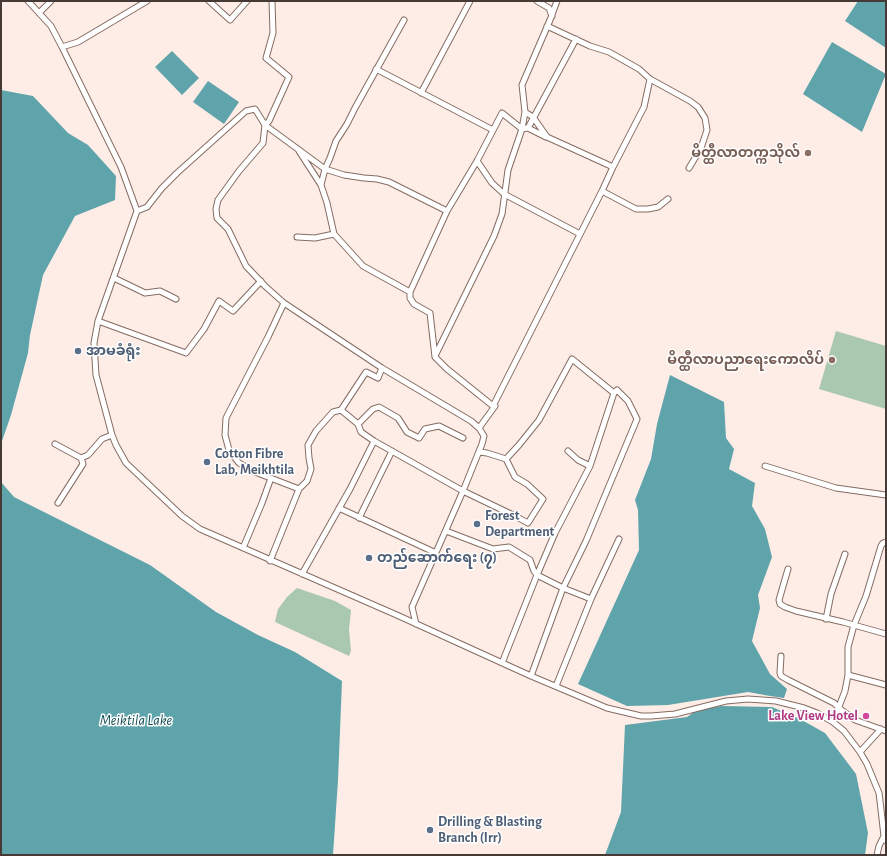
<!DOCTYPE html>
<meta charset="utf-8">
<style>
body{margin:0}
#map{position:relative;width:887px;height:856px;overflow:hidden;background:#feede6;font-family:"Alegreya Sans",sans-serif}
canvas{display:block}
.frame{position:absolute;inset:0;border:2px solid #453a36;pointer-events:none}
</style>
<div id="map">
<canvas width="887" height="856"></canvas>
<div class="frame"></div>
</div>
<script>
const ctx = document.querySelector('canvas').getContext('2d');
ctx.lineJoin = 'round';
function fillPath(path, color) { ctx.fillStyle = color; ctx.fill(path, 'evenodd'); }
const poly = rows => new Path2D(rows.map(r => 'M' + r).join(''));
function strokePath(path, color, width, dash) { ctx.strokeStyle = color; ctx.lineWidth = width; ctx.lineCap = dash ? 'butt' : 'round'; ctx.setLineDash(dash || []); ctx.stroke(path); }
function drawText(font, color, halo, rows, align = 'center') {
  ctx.font = font + ' "Alegreya Sans","Noto Sans Myanmar",sans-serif'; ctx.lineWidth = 3; ctx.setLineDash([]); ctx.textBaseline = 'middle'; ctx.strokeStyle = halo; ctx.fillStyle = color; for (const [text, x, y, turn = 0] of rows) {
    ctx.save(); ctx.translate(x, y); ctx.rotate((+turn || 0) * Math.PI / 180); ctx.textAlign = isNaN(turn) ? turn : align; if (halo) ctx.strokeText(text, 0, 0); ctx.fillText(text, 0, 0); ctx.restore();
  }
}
fillPath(poly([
 [836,331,886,346,886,409,819,389],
 [297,588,335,601,351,610,349,629,351,651,349,656,275,622,278,609,287,597]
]), '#a9c8af');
fillPath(poly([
 [858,1,886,1,886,48,845,21],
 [832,42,886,74,862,132,803,94],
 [172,51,199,78,182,95,155,67],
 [208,81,239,102,224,124,193,102],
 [1,90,33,96,68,133,88,145,116,176,115,200,75,216,43,275,30,335,28,353,11,415,1,444],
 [670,375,724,402,726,438,734,449,729,469,755,483,752,506,765,529,772,557,758,595,760,608,752,641,770,674,787,689,784,698,770,696,748,692,668,705,627,706,578,684,639,550,638,510,635,500,651,459,657,424],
 [1,482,14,497,150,565,216,612,258,635,295,652,342,681,338,780,333,855,1,855],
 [721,706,772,707,800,719,825,733,856,774,868,833,865,855,605,855,621,812,625,725,687,717,697,710]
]), '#5fa3ab');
const minor = poly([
 [28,1,51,26,62,47,121,167,137,211,98,321,94,343,96,375,112,435,116,445,126,463,182,516,200,529,399,616,531,676,607,708,641,716,651,716,675,714,726,701,748,699,776,701,804,708,817,713,833,722,844,731,860,752,867,764,879,793,880,801,884,836,886,841],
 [209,1,230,20,247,1],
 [272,1,273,33,266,58,289,77,269,121,265,125,263,143,239,171,218,200,216,209,217,218,228,229,246,266,265,286,284,303,382,368,471,421,479,428],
 [537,1,549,8,552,16],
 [39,13,51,1],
 [547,26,590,46,609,52,639,69,650,79],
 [62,47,78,42,147,1],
 [376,69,493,130],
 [421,93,470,1],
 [528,128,576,39],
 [299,151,321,185,327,203,334,234,363,266,410,292],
 [477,161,492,183,504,194,580,234],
 [613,167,644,107,650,79,690,101,698,107,705,118,707,130,701,148,689,168],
 [321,185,325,169,330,158,336,141,347,124,355,108,404,20],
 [602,191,636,209,648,209,658,207,668,199],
 [137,211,147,207,162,188,177,173,246,111,255,109,265,125,325,169,344,175,364,178,377,179,389,182,447,211],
 [297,237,315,238,334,234],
 [114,278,145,293,160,291,176,299],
 [284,303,268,337,226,418,225,435,229,450,239,463,255,472,299,489],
 [98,321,186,353,204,329,219,301,233,311,261,281],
 [435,356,494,236,502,214,508,170,522,129,525,112],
 [493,406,447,369,435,357,430,313,414,304,410,298,410,292,447,211,477,161,502,113,522,129,528,128,546,137],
 [341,410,366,372,378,378,382,368],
 [374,441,463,491,515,516,528,523,543,499,527,484,515,477,506,459],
 [55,444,81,458,88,455,102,439,112,435],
 [568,451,578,460,590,466],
 [479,452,487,453,506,459,519,445,539,420,572,359,614,393,617,390,628,401,637,419,586,541,563,588,531,676],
 [765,466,836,488,886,495],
 [58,503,83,464,81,458],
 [339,508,436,553],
 [359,518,392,451],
 [446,531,493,549,509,547,530,560,534,571,537,575,563,588,591,599],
 [243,548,262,503,271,478],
 [270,561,299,489,307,481,311,469,309,458,308,445,316,431,333,412,341,410,358,424,373,409,379,407,398,418,407,432,419,438,425,429,439,426,463,438],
 [788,569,779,600,780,604,785,607,796,611,843,622,886,634],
 [302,574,350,489,374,441,361,432,358,424],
 [826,619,831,594,845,554],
 [416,624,412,607,463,491,482,444,484,436,479,428,495,406,493,406,602,191,613,167,547,137,533,117,525,112,522,85,550,20,557,1],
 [781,656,780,673,781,676,788,680,834,703,839,708,855,720,886,731],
 [502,663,537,575,555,533,590,466,614,393],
 [848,675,886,685],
 [556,686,591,599,619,539],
 [833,722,845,691,848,675,848,647,854,625,866,596,881,546,883,543,886,542],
 [860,752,881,729],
 [877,855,879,846,884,836]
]);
strokePath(minor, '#846c63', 7);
strokePath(minor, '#fff', 5);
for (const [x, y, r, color] of [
 [808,153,4,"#8d6e63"],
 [78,351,4,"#5c6f8a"],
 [832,360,4,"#8d6e63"],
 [207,462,4,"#5c6f8a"],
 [477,524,4,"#5c6f8a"],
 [369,558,4,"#5c6f8a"],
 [866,716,4,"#d1479c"],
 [430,830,4,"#5c6f8a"]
]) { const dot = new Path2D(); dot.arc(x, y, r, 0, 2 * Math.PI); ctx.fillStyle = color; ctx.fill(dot); strokePath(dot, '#fefefe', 1.5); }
drawText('bold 14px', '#785e54', '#fefefe', [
 ["မိတ္ထီလာတက္ကသိုလ်",800,153],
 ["မိတ္ထီလာပညာရေးကောလိပ်",824,360]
], 'right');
drawText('bold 14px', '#4e5e75', '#fefefe', [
 ["အာမခံရုံး",86,351],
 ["Cotton Fibre",215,454],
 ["Lab, Meikhtila",215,470],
 ["Forest",485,516],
 ["Department",485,532],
 ["တည်ဆောက်ရေး (၇)",377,558],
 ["Drilling & Blasting",438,822],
 ["Branch (Irr)",438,838]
], 'left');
drawText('bold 14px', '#b23c85', '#fefefe', [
 ["Lake View Hotel",858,716]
], 'right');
drawText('italic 15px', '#104e54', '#fefefe', [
 ["Meiktila Lake",136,720]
]);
</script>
